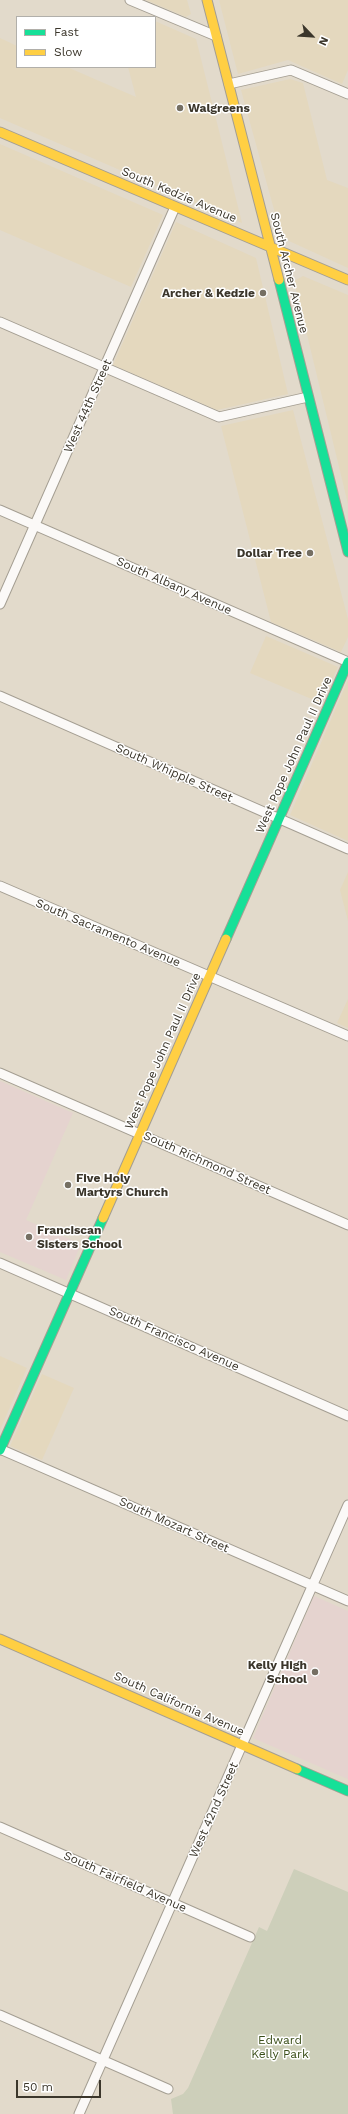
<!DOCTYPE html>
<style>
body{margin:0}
#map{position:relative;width:348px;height:2114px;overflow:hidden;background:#e2dacb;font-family:"Work Sans",sans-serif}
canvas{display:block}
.legend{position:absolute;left:16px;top:16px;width:140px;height:52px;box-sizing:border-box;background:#fff;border:1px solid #b1afaa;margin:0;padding:5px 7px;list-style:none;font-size:12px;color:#3b362b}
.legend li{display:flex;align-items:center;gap:8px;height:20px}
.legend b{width:20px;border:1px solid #b1afaa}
.north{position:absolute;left:292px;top:16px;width:40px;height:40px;-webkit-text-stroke:3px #fff;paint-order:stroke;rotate:115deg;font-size:11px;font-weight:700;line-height:16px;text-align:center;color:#3b362b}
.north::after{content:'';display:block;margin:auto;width:14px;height:18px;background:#3b362b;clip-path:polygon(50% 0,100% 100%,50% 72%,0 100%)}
.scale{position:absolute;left:16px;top:2080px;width:85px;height:18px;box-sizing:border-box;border:2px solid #3b362b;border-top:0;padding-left:5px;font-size:12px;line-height:14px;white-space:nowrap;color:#3b362b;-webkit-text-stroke:3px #fff;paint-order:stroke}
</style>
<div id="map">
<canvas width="348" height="2114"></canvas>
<ul class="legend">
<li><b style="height:5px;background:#16e098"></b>Fast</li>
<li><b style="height:5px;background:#ffcf43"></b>Slow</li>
</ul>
<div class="north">N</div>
<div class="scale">50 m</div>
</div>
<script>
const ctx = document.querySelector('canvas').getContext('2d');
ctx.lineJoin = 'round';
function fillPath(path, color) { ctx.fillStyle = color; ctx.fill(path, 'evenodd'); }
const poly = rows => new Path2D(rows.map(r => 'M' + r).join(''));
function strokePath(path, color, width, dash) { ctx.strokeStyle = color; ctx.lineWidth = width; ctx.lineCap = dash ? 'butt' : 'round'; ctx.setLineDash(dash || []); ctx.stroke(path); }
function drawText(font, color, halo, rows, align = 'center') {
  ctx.font = font + ' "Work Sans",sans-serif'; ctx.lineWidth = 3; ctx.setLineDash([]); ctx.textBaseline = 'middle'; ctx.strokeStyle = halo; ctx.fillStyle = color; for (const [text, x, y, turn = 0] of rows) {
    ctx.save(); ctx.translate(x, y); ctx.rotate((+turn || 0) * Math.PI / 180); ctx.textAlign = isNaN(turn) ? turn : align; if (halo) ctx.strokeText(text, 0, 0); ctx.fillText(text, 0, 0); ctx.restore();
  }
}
fillPath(poly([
 [146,0,187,0,191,14,186,17],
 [219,0,348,0,348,70,342,84,288,60,238,74],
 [155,21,196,39,242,223,0,118,0,38,17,46,17,67,67,67,136,97,128,67,155,67],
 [290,79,303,83,327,180,348,188,348,268,289,241,281,235,241,90],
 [0,144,163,215,131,287,0,230],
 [176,222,256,258,288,394,217,410,113,365],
 [303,276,348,295,348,504,294,281],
 [293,410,348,619,348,637,341,652,271,622,221,426],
 [266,636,338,667,321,703,250,673],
 [348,680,348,841,290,815],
 [348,872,348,921,340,890],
 [348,999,348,1028,337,1023],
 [0,1356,27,1368,0,1430],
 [42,1374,74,1388,42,1460,10,1446]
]), '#e4d8be');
fillPath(poly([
 [0,1081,73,1113,26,1220,81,1244,66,1280,0,1252],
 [314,1596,348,1611,348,1779,253,1738]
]), '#e5d3cf');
fillPath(poly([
 [294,1869,348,1892,348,2114,173,2114,171,2099,183,2094,188,2088,259,1927,267,1931]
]), '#cdcfba');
const street = poly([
 [130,0,216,36],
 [229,84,291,70,348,94],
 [0,322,219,417,308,397],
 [0,510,348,662],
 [0,604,175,207],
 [0,696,348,849],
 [0,886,348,1036],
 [0,1073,348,1225],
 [0,1263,348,1416],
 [0,1449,348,1601],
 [0,1827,250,1937],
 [0,2015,168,2089],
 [79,2114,348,1505]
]);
const fast = poly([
 [279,280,348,552],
 [226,939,348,662],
 [0,1450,103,1218],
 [297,1769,348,1791]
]);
const slow = poly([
 [207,0,279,280],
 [0,132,348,280],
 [103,1218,226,939],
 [0,1639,297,1769]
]);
strokePath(street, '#a49e92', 11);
strokePath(fast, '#a49e92', 11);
strokePath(slow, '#a49e92', 11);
strokePath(street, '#fbf9f7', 9);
strokePath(fast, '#16e098', 9);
strokePath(slow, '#ffcf43', 9);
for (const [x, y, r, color] of [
 [180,108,4,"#756f63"],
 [263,293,4,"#756f63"],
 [310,553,4,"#756f63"],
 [68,1185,4,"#756f63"],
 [29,1237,4,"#756f63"],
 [315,1672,4,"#756f63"]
]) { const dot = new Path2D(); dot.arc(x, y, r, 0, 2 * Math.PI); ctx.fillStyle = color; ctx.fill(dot); strokePath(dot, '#fff', 1.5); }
drawText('bold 12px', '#3b362b', '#fff', [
 ["Walgreens",188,108],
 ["Archer & Kedzie",255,293,"right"],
 ["Dollar Tree",302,553,"right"],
 ["Five Holy",76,1178],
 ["Martyrs Church",76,1192],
 ["Franciscan",37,1230],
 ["Sisters School",37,1244],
 ["Kelly High",307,1665,"right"],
 ["School",307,1679,"right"]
], 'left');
drawText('12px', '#3b362b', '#fff', [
 ["South Kedzie Avenue",179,195,23],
 ["South Archer Avenue",289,273,76],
 ["West 44th Street",88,406,-66],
 ["South Albany Avenue",174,586,24],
 ["West Pope John Paul II Drive",294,755,-66],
 ["South Whipple Street",174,773,24],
 ["South Sacramento Avenue",108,933,23],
 ["West Pope John Paul II Drive",163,1051,-66],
 ["South Richmond Street",207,1163,24],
 ["South Francisco Avenue",174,1339,24],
 ["South Mozart Street",174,1525,24],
 ["South California Avenue",179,1704,24],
 ["West 42nd Street",214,1810,-66],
 ["South Fairfield Avenue",125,1882,24]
]);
drawText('12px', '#3a4e19', '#fff', [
 ["Edward",280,2040],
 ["Kelly Park",280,2054]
]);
</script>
